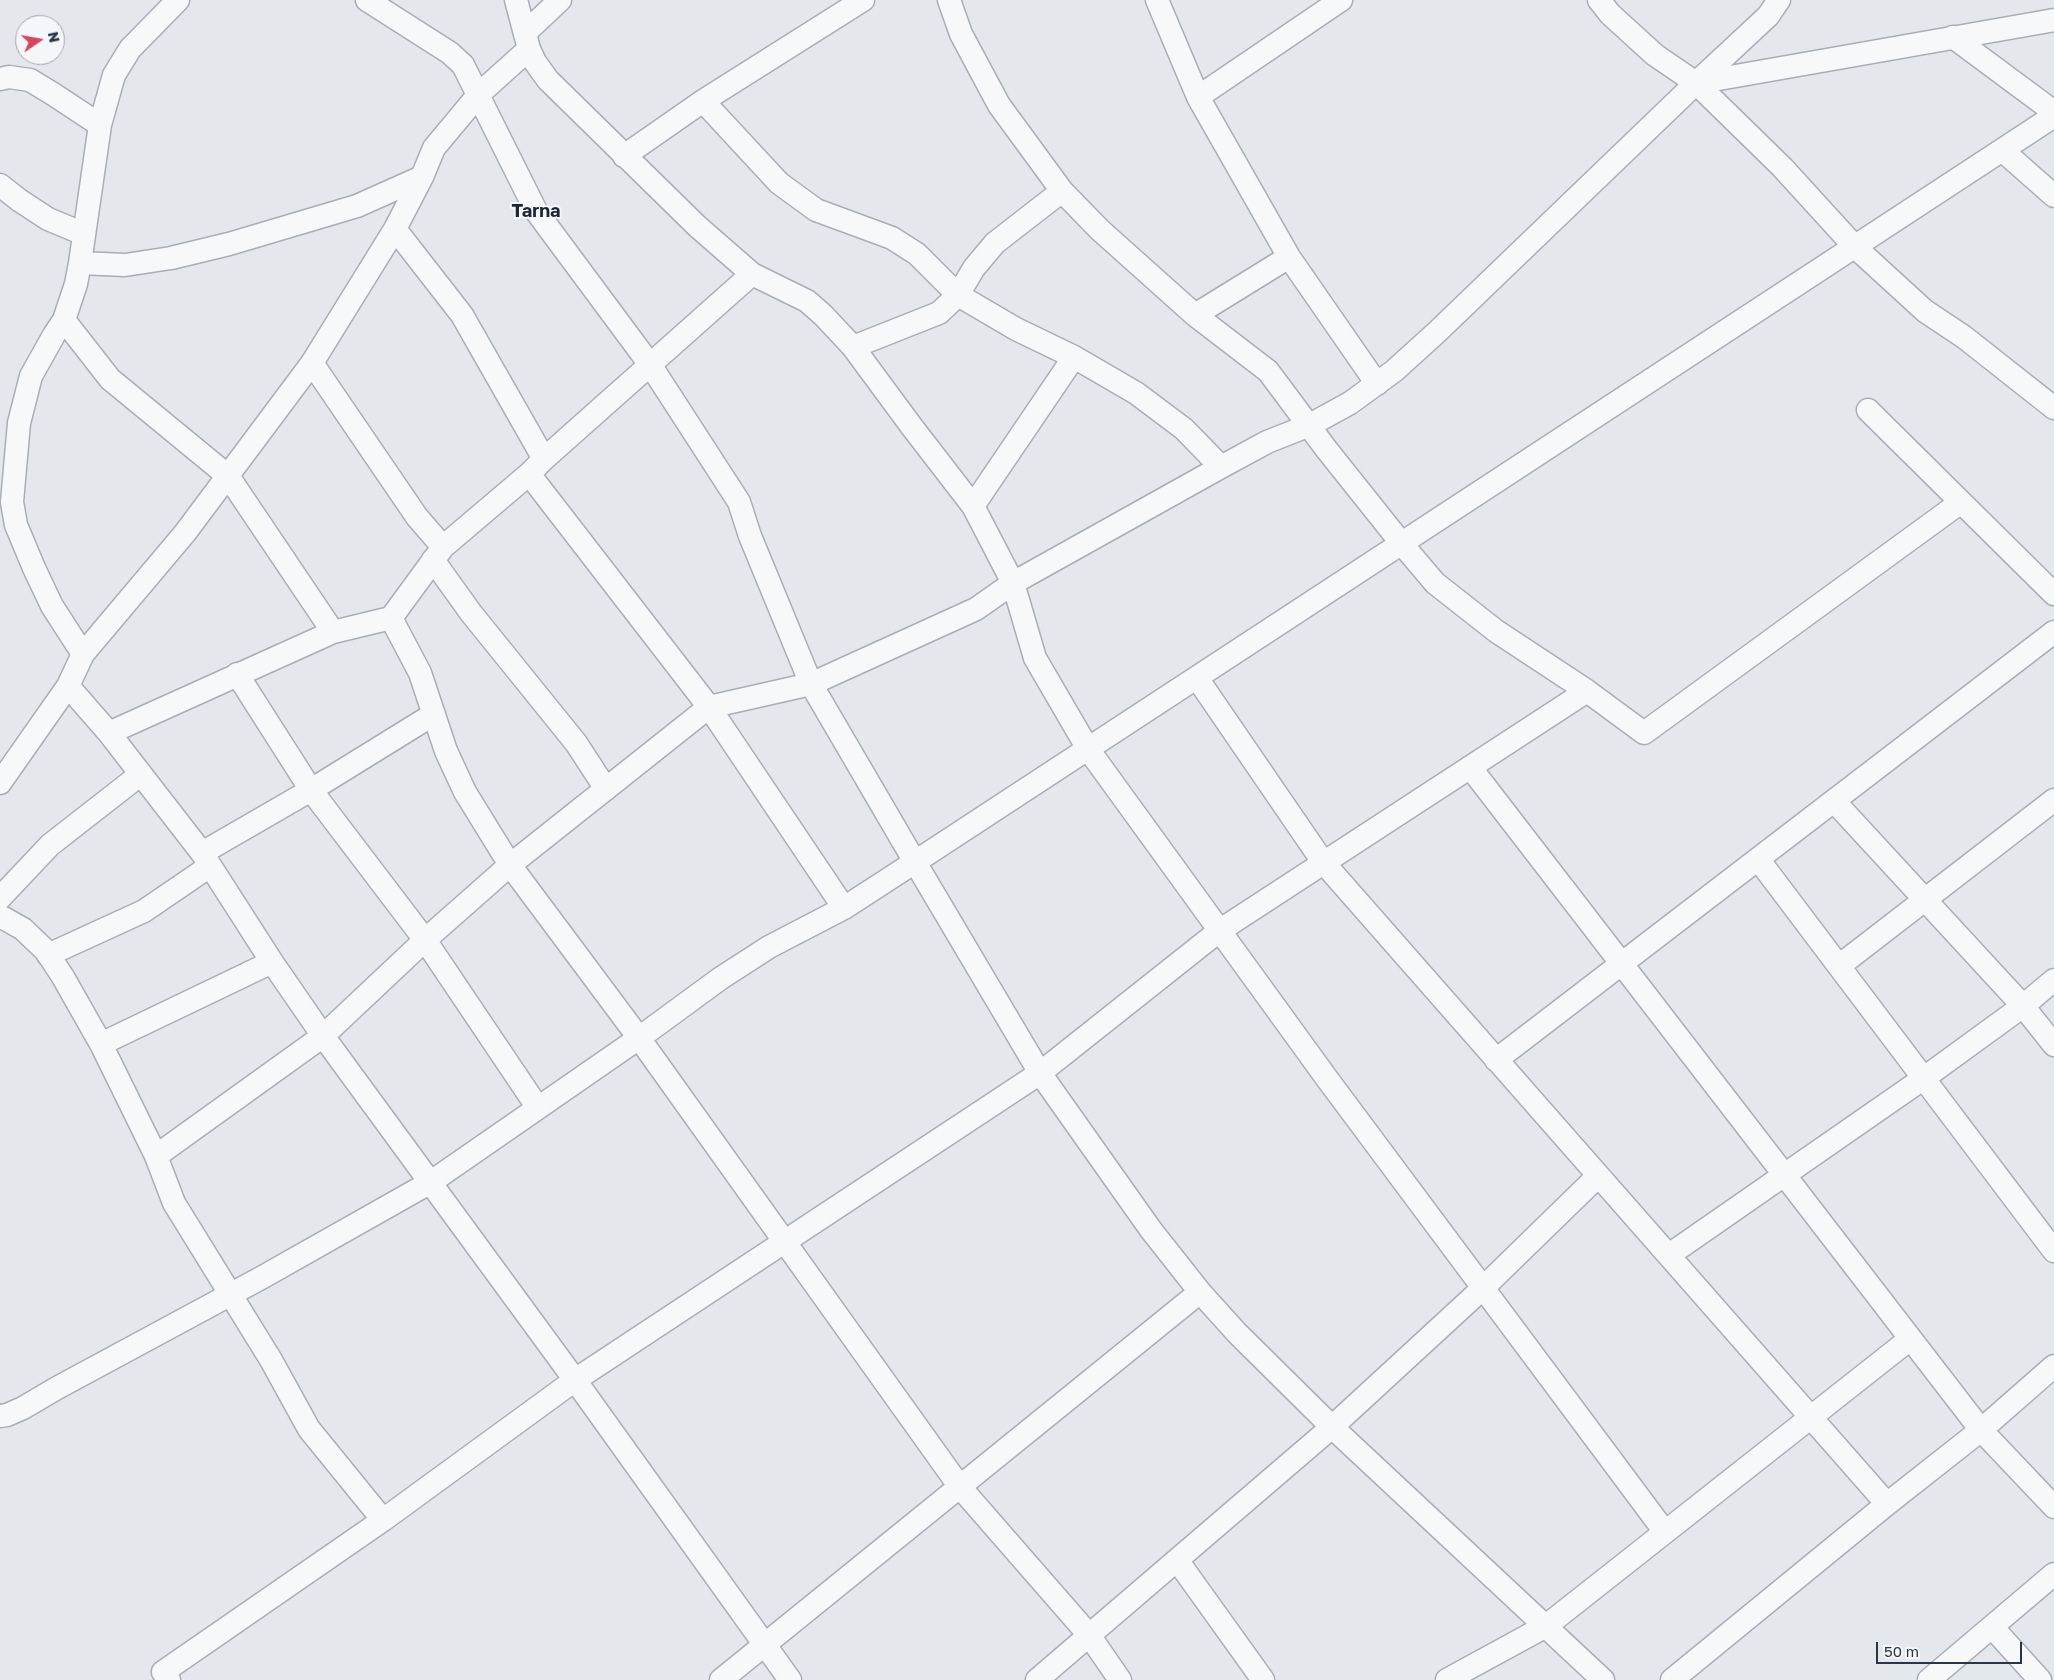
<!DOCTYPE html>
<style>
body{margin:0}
#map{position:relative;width:2054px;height:1680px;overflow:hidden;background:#e4e7ec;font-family:"Golos Text",sans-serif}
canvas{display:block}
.north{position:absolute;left:15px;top:15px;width:50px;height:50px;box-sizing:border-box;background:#f4f6f9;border:1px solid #a3a9b1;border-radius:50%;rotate:78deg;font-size:14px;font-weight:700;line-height:20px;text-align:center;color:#2a3546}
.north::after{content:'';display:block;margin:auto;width:18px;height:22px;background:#d6445f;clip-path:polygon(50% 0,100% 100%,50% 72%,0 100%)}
.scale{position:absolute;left:1876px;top:1642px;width:146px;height:22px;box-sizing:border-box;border:2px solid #2a3546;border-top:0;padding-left:6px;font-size:15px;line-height:18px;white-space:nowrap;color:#2a3546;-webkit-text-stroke:4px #f4f6f9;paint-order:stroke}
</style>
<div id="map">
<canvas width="2054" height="1680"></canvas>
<div class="north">N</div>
<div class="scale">50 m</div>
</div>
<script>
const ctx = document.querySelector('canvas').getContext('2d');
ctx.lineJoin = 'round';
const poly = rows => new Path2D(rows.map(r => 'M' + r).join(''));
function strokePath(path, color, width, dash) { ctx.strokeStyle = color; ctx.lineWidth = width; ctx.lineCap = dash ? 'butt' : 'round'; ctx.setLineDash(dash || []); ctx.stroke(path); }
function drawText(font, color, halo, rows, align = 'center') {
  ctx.font = font + ' "Golos Text",sans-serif'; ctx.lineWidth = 4; ctx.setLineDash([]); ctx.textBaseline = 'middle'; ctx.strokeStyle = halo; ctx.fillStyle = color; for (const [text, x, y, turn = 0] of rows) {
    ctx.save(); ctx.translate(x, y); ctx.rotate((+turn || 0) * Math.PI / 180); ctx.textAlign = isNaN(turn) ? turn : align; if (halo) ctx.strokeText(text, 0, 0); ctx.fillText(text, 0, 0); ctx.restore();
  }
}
const minor = poly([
 [367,0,450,53,463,65,536,211,651,366,739,502,750,536,811,684,915,862,1040,1073,1151,1230,1200,1292,1237,1333,1332,1427,1603,1680],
 [516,0,529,49,535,62,548,80,697,226,752,274,807,301,823,315,853,347,912,427,973,506,1013,583,1035,658,1088,749,1328,1080,1665,1532],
 [949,0,961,34,999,105,1062,191,1100,230,1195,315,1268,371,1327,450,1402,544,1435,583,1496,631,1587,691,1644,733,1961,502],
 [1157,0,1198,97,1289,257,1377,384],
 [1599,0,1610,14,1655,55,1696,83,1782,167,1855,247,1925,311,1964,337,2054,408],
 [525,33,560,0],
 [1953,37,2054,112],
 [0,79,9,77,30,80,53,94,100,125],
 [1696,83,2054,20],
 [1198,97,1341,0],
 [703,101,779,183,816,210,892,238,917,254,958,295,1016,329,1074,357,1136,393,1184,429,1221,467],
 [2002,150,2054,196],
 [624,156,703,101,863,0],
 [0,185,19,200,48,219,84,234],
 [395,229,462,315,544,459],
 [80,263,125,265,171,258,229,244,357,206,422,177],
 [1195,315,1289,257],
 [64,320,110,379,228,476,333,632],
 [853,347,939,313,958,295,974,268,995,243,1062,191],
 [312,363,417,517,443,547],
 [1868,410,2054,594],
 [529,474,709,707,844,908],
 [973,506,1074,357],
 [433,560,471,613,576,743,606,789],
 [391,618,420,673,446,751,465,792,510,865,639,1038,960,1487,1089,1635,1120,1680],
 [83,654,52,606,34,568,16,525,12,502,19,423,31,376,54,335,64,320,76,284,80,263,100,125,114,75,130,49,178,0],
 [237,674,311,790,425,940,538,1108],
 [1197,678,1323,862,1887,1504],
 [68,686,109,733,202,853,272,962,323,1036,575,1380,790,1680],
 [109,733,333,632,391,618,443,547,529,474,544,459,752,274],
 [1470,767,1981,1430,2054,1507],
 [0,783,68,686,83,654,185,533,312,363,395,229,422,177,434,148,479,94,529,49],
 [1834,801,2023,1006,2054,1045],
 [202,853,311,790,434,714],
 [1758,859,2054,1251],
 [0,898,50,845,141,774],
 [0,916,23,929,46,951,63,977,101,1044,156,1156,174,1203,271,1360,309,1429,383,1520],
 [48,955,144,911,210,866],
 [1839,966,2054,800],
 [101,1044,272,962],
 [1496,1060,2054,632],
 [156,1156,323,1036,425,940,510,865,709,707,811,684,976,609,1013,583,1221,467,1267,442,1310,425,1350,403,1394,371,1437,332,1696,83,1768,16,1779,0],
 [1669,1255,1924,1078,2023,1006,2054,980],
 [0,1416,7,1415,23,1408,57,1388,261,1278,431,1182,639,1038,721,978,769,947,844,908,915,862,2054,116],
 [1177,1560,1263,1680],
 [1992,1627,2040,1680],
 [169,1680,163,1672,383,1520,575,1380,1040,1073,1219,931,1587,691],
 [721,1680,1200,1292],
 [1037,1680,1332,1427,1483,1288,1598,1176],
 [1447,1680,1546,1626,1910,1339],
 [1672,1680,1887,1504,1981,1430,2054,1366],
 [1929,1680,2054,1574]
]);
strokePath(minor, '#a8aeb7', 25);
strokePath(minor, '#f7f8fa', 22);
drawText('bold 18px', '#1c2637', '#f4f6f9', [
 ["Tarna",536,211]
]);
</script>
